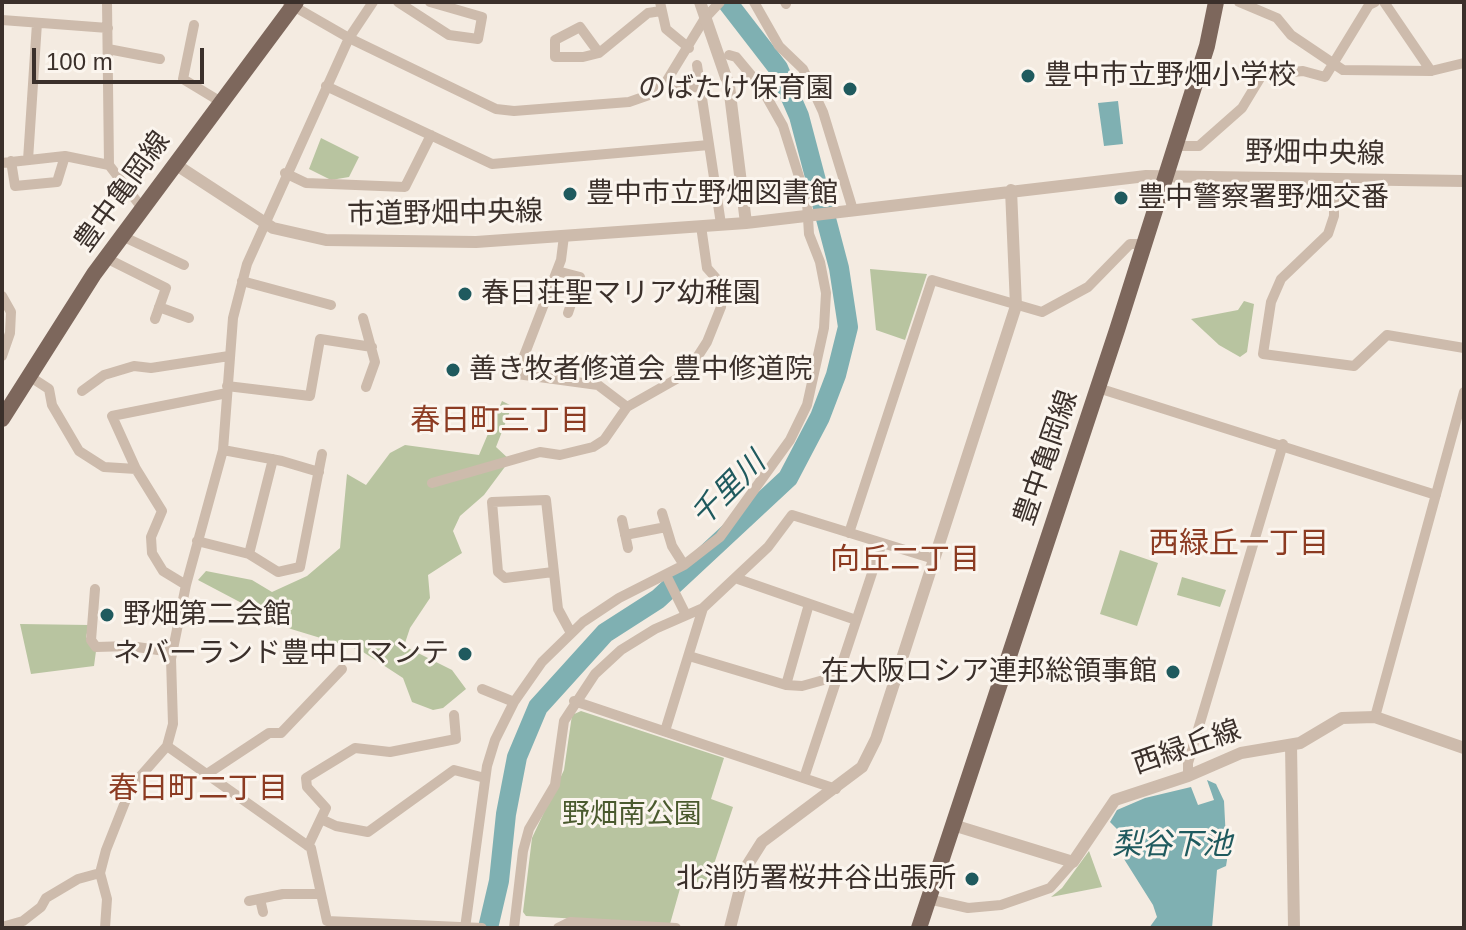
<!DOCTYPE html>
<meta charset="utf-8">
<style>
body{margin:0}
#map{position:relative;width:1466px;height:930px;overflow:hidden;background:#f4ebe1;font-family:Arial,sans-serif}
canvas{display:block}
.frame{position:absolute;inset:0;border:4px solid #3b302b;pointer-events:none}
.scale{position:absolute;left:32px;top:48px;width:172px;height:36px;box-sizing:border-box;border:4px solid #3b302b;border-top:0;padding-left:10px;font-size:24px;line-height:28px;white-space:nowrap;color:#3b302b;-webkit-text-stroke:6px #fbf5ee;paint-order:stroke}
</style>
<div id="map">
<canvas width="1466" height="930"></canvas>
<div class="frame"></div>
<div class="scale">100 m</div>
</div>
<script>
const ctx = document.querySelector('canvas').getContext('2d');
ctx.lineJoin = 'round';
function fillPath(path, color) { ctx.fillStyle = color; ctx.fill(path, 'evenodd'); }
const poly = rows => new Path2D(rows.map(r => 'M' + r).join(''));
function strokePath(path, color, width, dash) { ctx.strokeStyle = color; ctx.lineWidth = width; ctx.lineCap = dash ? 'butt' : 'round'; ctx.setLineDash(dash || []); ctx.stroke(path); }
function drawText(font, color, halo, rows, align = 'center') {
  ctx.font = font + ' Arial,"Noto Sans JP",sans-serif'; ctx.lineWidth = 6; ctx.setLineDash([]); ctx.textBaseline = 'middle'; ctx.strokeStyle = halo; ctx.fillStyle = color; for (const [text, x, y, turn = 0] of rows) {
    ctx.save(); ctx.translate(x, y); ctx.rotate((+turn || 0) * Math.PI / 180); ctx.textAlign = isNaN(turn) ? turn : align; if (halo) ctx.strokeText(text, 0, 0); ctx.fillText(text, 0, 0); ctx.restore();
  }
}
fillPath(poly([
 [321,138,359,157,349,177,331,180,309,169],
 [870,269,927,274,905,340,876,330],
 [1244,301,1254,304,1247,352,1240,357,1219,345,1191,319,1238,310],
 [502,401,512,406,496,447,510,460,484,495,460,516,453,531,462,553,428,575,430,598,410,628,404,646,452,670,466,689,443,708,433,710,412,702,403,678,360,650,291,629,198,580,206,571,252,580,272,592,307,576,340,548,347,474,366,485,390,453,405,445,479,455],
 [1120,550,1158,563,1137,626,1100,614],
 [1182,577,1226,590,1220,607,1177,595],
 [20,624,89,625,86,637,96,651,94,666,31,674],
 [581,711,724,758,711,799,733,807,707,885,683,878,670,924,526,916,523,912,532,838,564,770,572,715],
 [1089,851,1102,887,1051,897,1062,888]
]), '#b8c4a0');
fillPath(poly([
 [1118,101,1123,144,1104,146,1098,103],
 [1207,780,1216,784,1224,801,1227,860,1226,866,1217,870,1212,928,1149,928,1157,917,1153,905,1124,859,1120,845,1124,836,1110,822,1117,810,1145,798,1191,787,1198,805,1214,800]
]), '#7fb0b2');
strokePath(poly([
 [488,928,499,881,506,814,517,757,538,707,605,633,658,599,788,478,820,417,836,375,848,327,839,268,799,116,778,68,727,2]
]), '#7fb0b2', 20);
strokePath(poly([
 [107,2,109,165,142,208],
 [398,2,449,35,478,39,482,17,430,2],
 [660,2,666,29,689,48],
 [754,2,779,46,803,69,823,112,853,210],
 [785,2,786,4],
 [1239,2,1277,18,1291,35,1343,70,1431,71,1464,63],
 [1384,2,1431,71],
 [288,3,349,38,496,109,514,111,629,102,649,95,666,82,705,18,720,2],
 [2,20,108,28],
 [194,25,183,79,221,102],
 [108,49,160,59],
 [599,53,580,27,555,40,555,57,583,57,599,53,648,13,661,11],
 [697,65,721,224],
 [666,82,677,88,700,87],
 [326,86,492,164,709,145],
 [1175,146,1199,146,1242,108,1262,75,1303,71,1325,77,1369,5,1375,2],
 [28,160,37,23],
 [11,161,15,186,57,182,65,156],
 [2,163,65,156,109,165],
 [285,173,306,183,405,187,431,135],
 [1334,178,1334,216,1328,234,1281,279,1271,302,1263,354,1354,366,1387,335,1464,348],
 [122,236,184,265],
 [564,236,561,260,517,374,598,385,627,407],
 [106,258,166,288,155,319],
 [557,271,580,277,568,313],
 [242,281,331,305],
 [2,296,11,312,10,333,2,356],
 [159,307,189,318],
 [363,318,375,362,366,387],
 [29,376,49,389,52,405,79,451,104,467,136,469],
 [227,386,310,396,320,339,372,347],
 [1098,388,1436,495],
 [82,391,104,375,134,366,151,368,229,356],
 [223,450,282,461,319,472],
 [432,483,540,452,560,455,593,447,604,440,627,407,687,373,707,342,721,307,723,286,707,268,701,226],
 [662,513,672,546,684,565],
 [622,520,628,548],
 [849,533,932,280,1042,312,1088,287,1130,244,1144,244],
 [625,535,666,527],
 [197,541,249,554,278,572,300,567,322,454],
 [249,554,273,459],
 [553,572,505,578,498,572,492,502,546,500,558,609,571,633],
 [666,575,686,615],
 [738,579,856,620],
 [186,585,163,571,152,553,151,537,162,511,136,469,112,416,227,393],
 [95,589,91,640,96,647,130,646,172,652],
 [689,656,786,685,802,686,838,676],
 [786,685,809,604],
 [482,689,514,702],
 [574,701,836,789],
 [1375,717,1464,392],
 [665,731,703,608],
 [167,746,311,848,327,921,482,928],
 [207,774,269,733,281,733,342,669],
 [1188,776,1188,763,1283,444],
 [804,778,882,543],
 [321,819,336,826,368,832,454,770,485,778],
 [308,846,326,808,307,787,306,778,355,748,390,752,456,739,454,715],
 [260,899,263,912],
 [928,899,968,908,1001,905,1050,888,1073,862],
 [249,901,283,894,321,894],
 [2,927,23,921,41,907,46,898,78,879,100,873],
 [105,928,107,899,100,873,106,850,131,787,167,746,173,724,171,659,186,585,223,450,233,318,247,264,349,38,373,2],
 [465,928,487,766,495,740,514,702,542,662,583,622,619,598,684,565,720,537,790,440,807,405,824,328,826,293,820,262,809,234,807,202,783,126,761,87,736,57,729,55],
 [514,928,523,851,529,829,555,785,564,721,595,674,621,650,655,629,703,608,768,547,792,515,934,559],
 [558,928,570,922,676,928]
]), '#cdbbac', 10);
strokePath(poly([
 [700,2,729,86,746,223],
 [175,164,273,228,326,240,476,242,746,223,1146,176,1464,181],
 [1291,745,1294,928],
 [953,825,1073,862,1115,800,1188,776,1241,753,1300,743,1342,718,1375,717,1464,748],
 [730,928,745,869,762,842,862,767,876,739,1016,306,1011,190]
]), '#cdbbac', 12);
strokePath(poly([
 [2,419,94,274,296,2],
 [919,928,1117,330,1207,46,1216,2]
]), '#7d675c', 16);
for (const [x, y, r, color] of [
 [1028,76,8,"#1f5a5e"],
 [850,89,8,"#1f5a5e"],
 [570,194,8,"#1f5a5e"],
 [1121,198,8,"#1f5a5e"],
 [465,294,8,"#1f5a5e"],
 [453,370,8,"#1f5a5e"],
 [107,615,8,"#1f5a5e"],
 [465,654,8,"#1f5a5e"],
 [1173,672,8,"#1f5a5e"],
 [972,879,8,"#1f5a5e"]
]) { const dot = new Path2D(); dot.arc(x, y, r, 0, 2 * Math.PI); ctx.fillStyle = color; ctx.fill(dot); strokePath(dot, '#fbf5ee', 3); }
drawText('28px', '#3b302b', '#fbf5ee', [
 ["豊中市立野畑小学校",1044,76],
 ["のばたけ保育園",834,89,"right"],
 ["豊中市立野畑図書館",586,194],
 ["豊中警察署野畑交番",1137,198],
 ["春日荘聖マリア幼稚園",481,294],
 ["善き牧者修道会 豊中修道院",469,370],
 ["野畑第二会館",123,615],
 ["ネバーランド豊中ロマンテ",449,654,"right"],
 ["在大阪ロシア連邦総領事館",1157,672,"right"],
 ["北消防署桜井谷出張所",956,879,"right"]
], 'left');
drawText('28px', '#3b302b', '#fbf5ee', [
 ["野畑中央線",1315,154,1],
 ["豊中亀岡線",123,192,-54],
 ["市道野畑中央線",445,214,-1],
 ["豊中亀岡線",1047,458,-71],
 ["西緑丘線",1187,748,-19]
]);
drawText('28px', '#4a5a2e', '#fbf5ee', [
 ["野畑南公園",632,815]
]);
drawText('30px', '#8c3b22', '#fbf5ee', [
 ["春日町三丁目",500,422],
 ["西緑丘一丁目",1239,545],
 ["向丘二丁目",905,561],
 ["春日町二丁目",198,790]
]);
drawText('italic 30px', '#1f5a5e', '#fbf5ee', [
 ["千里川",729,490,-45],
 ["梨谷下池",1172,846]
]);
</script>
